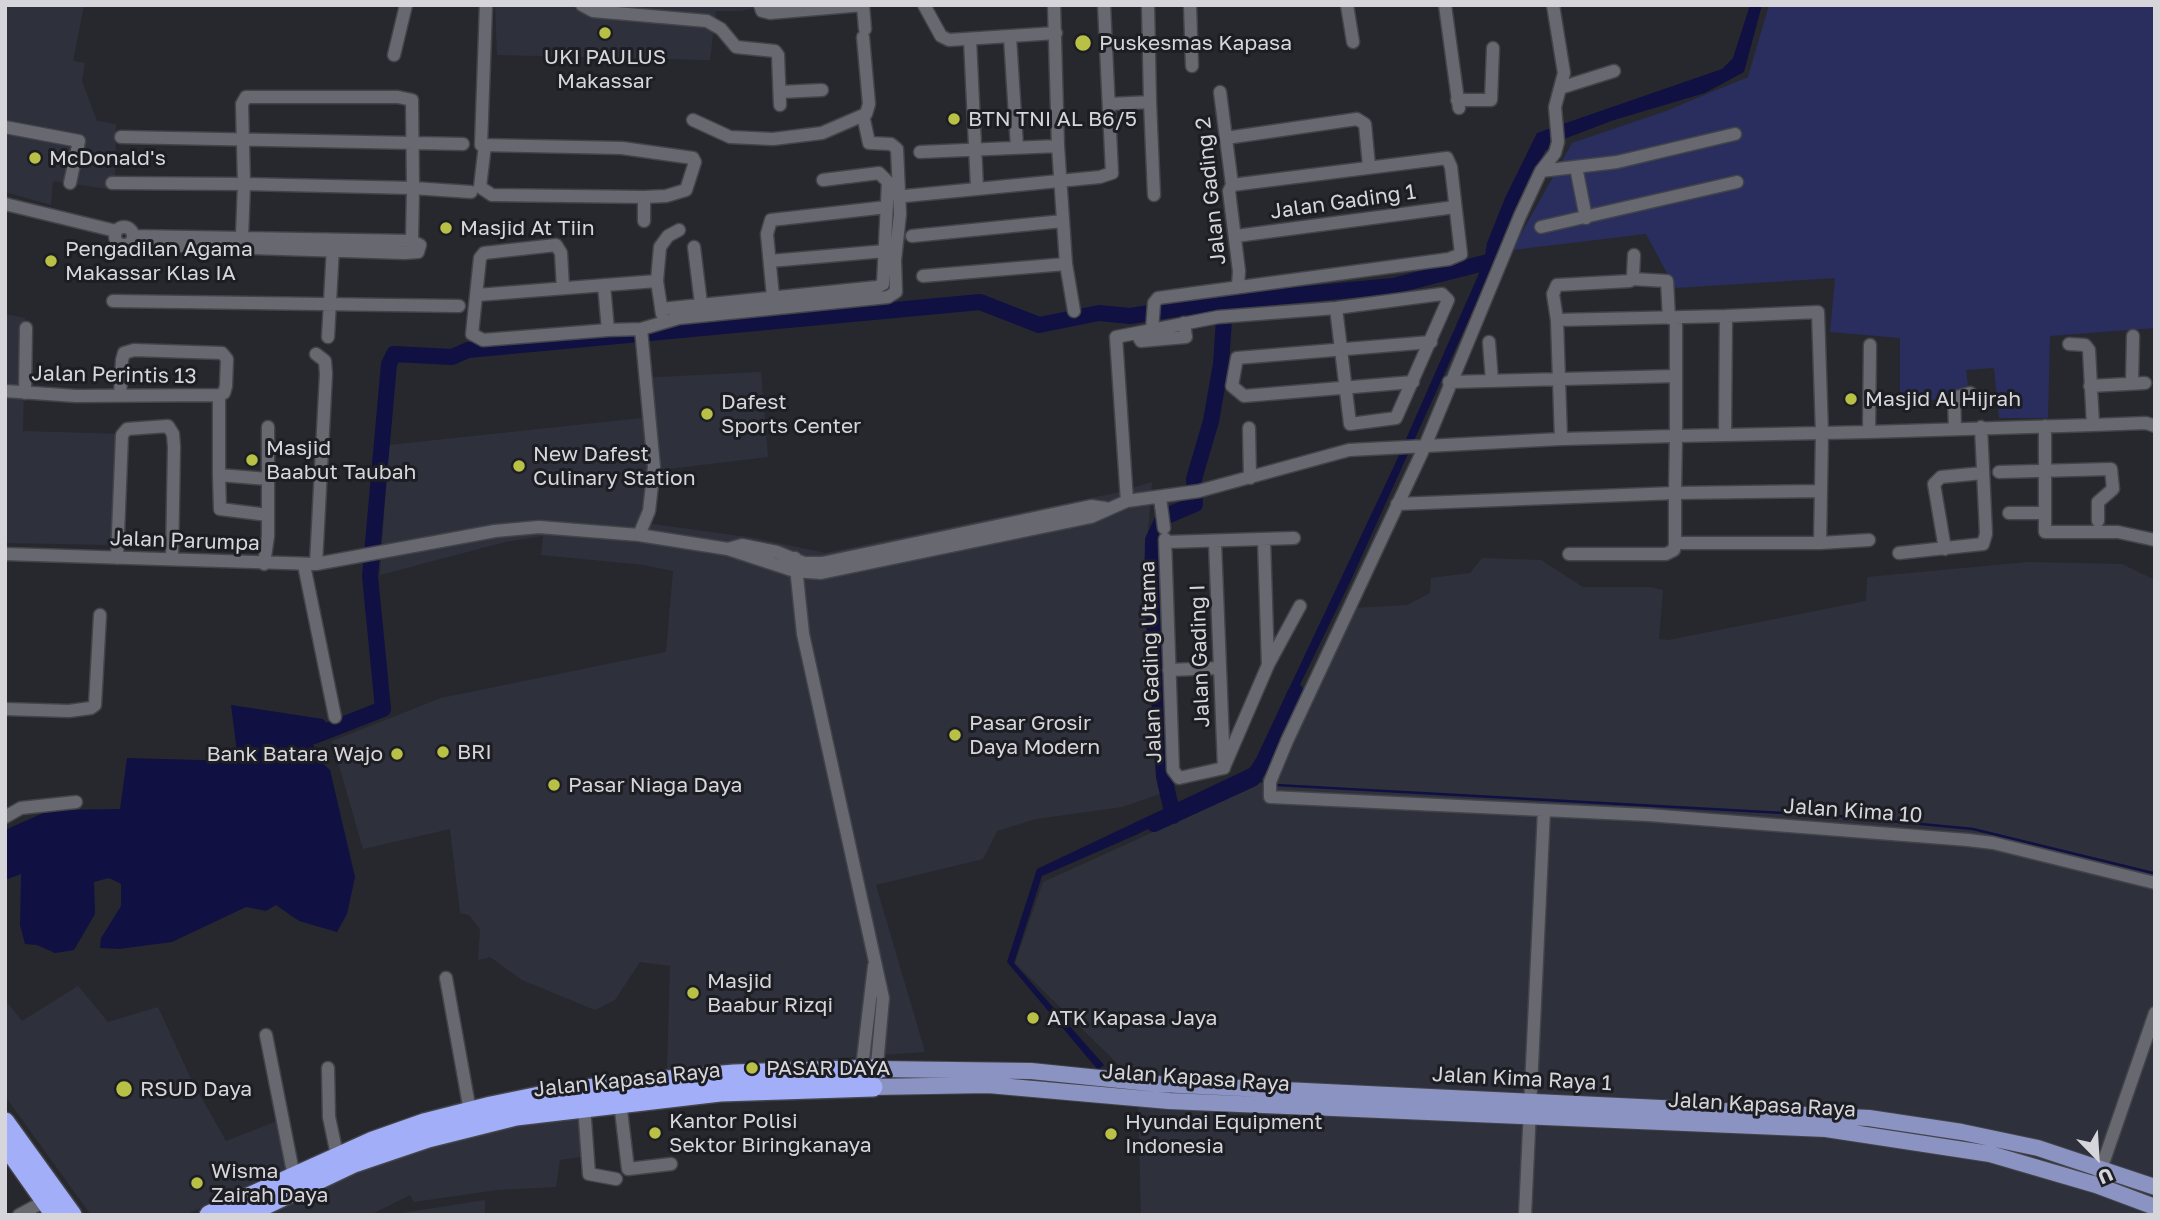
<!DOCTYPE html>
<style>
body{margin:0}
#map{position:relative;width:2160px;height:1220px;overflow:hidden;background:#27282e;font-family:"Golos Text",sans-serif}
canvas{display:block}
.frame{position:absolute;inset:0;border:7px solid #d6d6da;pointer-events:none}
.north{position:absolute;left:2062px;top:1122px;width:70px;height:70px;-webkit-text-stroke:5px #1d1e24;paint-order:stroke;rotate:156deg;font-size:19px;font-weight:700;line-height:28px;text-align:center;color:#d6d6da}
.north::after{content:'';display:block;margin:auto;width:24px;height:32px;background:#d6d6da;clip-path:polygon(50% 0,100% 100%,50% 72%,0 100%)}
</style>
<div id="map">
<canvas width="2160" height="1220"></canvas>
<div class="frame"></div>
<div class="north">U</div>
</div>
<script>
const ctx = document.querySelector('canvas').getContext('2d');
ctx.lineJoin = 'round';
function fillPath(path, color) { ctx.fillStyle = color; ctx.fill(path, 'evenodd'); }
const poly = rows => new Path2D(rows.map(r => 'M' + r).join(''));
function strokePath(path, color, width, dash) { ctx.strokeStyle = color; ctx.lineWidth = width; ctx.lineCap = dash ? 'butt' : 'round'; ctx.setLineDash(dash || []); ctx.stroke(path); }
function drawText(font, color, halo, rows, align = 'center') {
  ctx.font = font + ' "Golos Text",sans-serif'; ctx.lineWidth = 6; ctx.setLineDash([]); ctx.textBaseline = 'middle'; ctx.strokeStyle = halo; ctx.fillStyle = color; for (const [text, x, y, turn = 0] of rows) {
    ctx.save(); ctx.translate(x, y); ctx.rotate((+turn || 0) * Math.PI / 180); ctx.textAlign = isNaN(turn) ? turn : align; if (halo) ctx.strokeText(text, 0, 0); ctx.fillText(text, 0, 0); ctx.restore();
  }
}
fillPath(poly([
 [5,5,84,5,73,61,85,63,82,81,97,121,116,124,115,182,108,189,53,181,51,205,5,192],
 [495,5,755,5,755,8,741,11,716,11,710,60,497,55],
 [5,314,25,318,23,431,124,434,116,545,5,543],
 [761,372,768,457,660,470,652,524,755,538,825,553,1115,493,1152,482,1148,532,1160,794,1122,807,1036,819,997,831,983,859,876,885,925,1052,667,1070,670,966,640,962,615,1000,595,1010,522,980,490,957,478,960,480,929,469,915,460,913,450,829,363,849,332,741,441,698,666,652,673,571,644,565,541,555,543,536,505,542,380,575,389,445,642,418,638,378],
 [1482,558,1541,560,1583,587,1650,587,1663,590,1659,639,1668,640,1866,601,1867,577,2028,562,2122,564,2155,580,2155,1215,1141,1215,1138,1101,1123,1069,1015,963,1043,882,1277,776,1354,608,1407,605,1430,593,1431,578,1470,573],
 [78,986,108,1022,158,1007,192,1081,226,1141,277,1121,286,1168,185,1215,91,1215,5,1096,5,1000,22,1021],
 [583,1107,587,1156,560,1160,556,1187,497,1190,414,1202,410,1195,370,1215,252,1215,326,1180,433,1144],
 [485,1200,485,1215,389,1215]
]), '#2e313c');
fillPath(poly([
 [1769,5,2155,5,2155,328,2050,336,2048,418,1999,418,1994,368,1966,370,1968,385,1941,400,1900,399,1900,338,1830,332,1835,278,1675,288,1646,234,1512,250,1572,143,1666,111,1748,77]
]), '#292e5e');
fillPath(poly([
 [1750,5,1762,5,1744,72,1705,93,1614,120,1556,142,1545,151,1351,580,1256,775,1138,834,1042,876,1014,963,1104,1065,1098,1070,1007,962,1037,869,1252,767,1395,464,1484,262,1487,243,1505,198,1537,133,1722,69,1733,58],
 [231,705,323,719,332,729,312,741,319,760,330,770,355,877,347,914,337,932,299,921,276,905,266,911,246,907,172,942,119,949,100,948,101,938,121,906,121,884,109,878,94,882,95,914,74,950,55,953,37,945,25,944,20,925,21,874,5,880,5,830,50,810,120,809,127,758,238,761]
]), '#101043');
strokePath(poly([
 [1252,779,1266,782],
 [1276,785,1838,816,1973,829,2153,873]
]), '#101043', 2.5);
strokePath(poly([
 [314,736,383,709,370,576,389,364,394,354,452,357,468,350,980,302,1039,325,1099,313,1130,316,1221,302,1393,286,1488,262],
 [1173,816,1164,777,1152,589,1153,540,1164,517,1195,504,1194,479,1211,421,1221,364,1225,304],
 [1154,824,1252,779,1267,757,1296,692]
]), '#101043', 16);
const minor = poly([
 [486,5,481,145,622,148,693,158,695,162,686,190,666,196,644,197,644,221],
 [582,5,593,11,707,21,721,29,736,47,775,51,778,55,780,105],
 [760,5,762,11,770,13,863,5],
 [863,5,865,29],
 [924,5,941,36,949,40,1056,33],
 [1054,5,1058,146,1066,264,1074,311],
 [1148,5,1150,102],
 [1190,5,1192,66],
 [1347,5,1353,42],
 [1445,5,1459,108],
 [1553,5,1564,73,1555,107,1558,142,1555,153,1541,171,1520,216,1425,446,1287,741,1270,782,1270,797,1648,815,1968,840,1993,843,2155,883],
 [1010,37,1017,147],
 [970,39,977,188],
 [394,55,406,5],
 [1560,88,1614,71],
 [780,92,822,90],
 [1220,92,1232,185,1229,191,1239,271,1238,286],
 [1457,100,1491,100,1493,48],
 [1110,104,1150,102,1154,195],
 [693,120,730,137,773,139,822,133,866,114,869,104,863,37],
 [5,127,79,141,70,183],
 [121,137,463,144],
 [1226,138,1357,119,1365,124,1369,166],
 [485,145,480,187,492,195,644,197],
 [920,152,1058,146],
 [1576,167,1586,218],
 [1541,171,1617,162,1735,134],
 [112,183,244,184,413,188,412,100,398,97,246,97,242,104,244,184,242,237],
 [905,196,1100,177,1112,173,1104,5],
 [5,204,116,231],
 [1541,227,1737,182],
 '115 236a9 9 0 1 1 18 0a9 9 0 1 1-18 0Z',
 [912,236,1063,221],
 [1236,236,1455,207],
 [412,241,413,188,471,192],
 [128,244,405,253,418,252,420,245,412,241,133,236],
 [694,247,701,304],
 [770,261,885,251],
 [923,276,1066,264],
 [1632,279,1667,281,1669,318],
 [563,288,561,253,556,245,484,253,480,258,472,334,483,340,608,330,604,285],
 [477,295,657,281],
 [773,297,767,234,771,220,887,207],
 [113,301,459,306],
 [661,309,877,287,883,284,888,182,879,173,823,180],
 [662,314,657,281,660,247,668,236,679,230],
 [1557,320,1553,294,1557,285,1630,281,1633,276,1634,255],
 [608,330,641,329],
 [1152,330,1218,317,1336,308,1442,294,1448,300,1396,418,1350,424,1336,308],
 [1137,334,1141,341,1186,337,1184,323],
 [328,337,333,247],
 [1489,342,1492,381],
 [1413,382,1244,396,1232,386,1237,358,1431,342],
 [1449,382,1676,376,1676,318],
 [2132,383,2133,336],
 [2090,386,2145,383],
 [5,391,76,396,219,395,219,475,268,479],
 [25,393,26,328],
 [120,395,122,360,124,353,134,350,222,353,227,359,226,386,224,393,219,395],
 [2093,425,2146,423,2155,426],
 [2045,426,2045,532,2118,532,2155,540],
 [1249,428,1250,478],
 [1955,428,1954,398,1970,393],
 [1869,432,2093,425,2089,350,2085,345,2069,344],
 [1725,435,1822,433,1818,312,1726,316],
 [1999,472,2111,469,2113,489,2098,502,2098,521],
 [219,475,220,509,268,515],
 [1820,491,1675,493,1675,543,1820,543,1822,433,1869,432,1870,345],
 [1160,498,1164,528],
 [1127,501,1116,337,1152,330,1154,303,1158,298,1449,259,1461,254,1451,167,1447,158,1232,185],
 [1397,504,1675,493,1676,436,1561,439],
 [2009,513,2044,513],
 [639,535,649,511,654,467,641,329,679,318,888,297,896,292,895,260,900,214,897,149,891,144,869,143,863,115],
 [1165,539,1173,770,1179,778,1224,768],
 [1264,540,1268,665],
 [1166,542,1294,538],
 [1215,543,1224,768],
 [1820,543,1869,540],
 [728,549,742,545,777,552,804,563,822,563,1091,506,1105,508],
 [1945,549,1934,484,1941,477,1983,473],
 [1899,553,1983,544,1986,534,1981,427],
 [5,554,316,564,495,531,539,527,639,535,728,549,795,571,821,573,1091,517,1127,501,1199,491,1349,450,1561,439,1557,320,1726,316,1725,435,1676,436,1676,376],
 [1569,554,1666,554,1674,550,1675,543],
 [117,558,122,435,127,429,168,426,173,434,174,447,172,559],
 [795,558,803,634,883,998,876,1076],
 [264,564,268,536,268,427],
 [316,564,326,374,325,361,316,354],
 [304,565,335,717],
 [1169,670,1220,668],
 [5,709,69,711,91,708,95,705,100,615],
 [1224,767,1268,665,1300,606],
 [5,817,21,808,76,802],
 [446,978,470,1111],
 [266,1035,294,1177],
 [328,1068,329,1117,337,1155],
 [861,1076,874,966],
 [620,1102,628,1169,671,1164],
 [584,1106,589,1174,616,1179],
 [2099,1175,2155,1013],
 [19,1215,45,1201],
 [1525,1215,1544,810]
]);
const major = poly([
 [878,1069,1031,1071,1159,1084,1869,1118,1962,1132,2038,1148,2155,1187],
 [873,1087,988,1085,1169,1101,1826,1129,1990,1154,2096,1185,2155,1207]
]);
const highway = poly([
 [5,1122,72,1215],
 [5,1144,55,1215],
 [209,1215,373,1141,424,1123,491,1106,559,1092,657,1081,734,1074,878,1069],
 [244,1215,354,1163,428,1138,516,1116,720,1092,873,1087]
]);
strokePath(minor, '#434449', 15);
strokePath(major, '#434449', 18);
strokePath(highway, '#434449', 22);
strokePath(minor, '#686970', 12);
strokePath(major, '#8b93c2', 16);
strokePath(highway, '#a2aff8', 19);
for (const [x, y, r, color] of [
 [605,33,7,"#b8c146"],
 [1083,43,9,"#b8c146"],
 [954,119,7,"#b8c146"],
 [35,158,7,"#b8c146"],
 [446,228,7,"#b8c146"],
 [51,261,7,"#b8c146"],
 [1851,399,7,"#b8c146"],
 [707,414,7,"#b8c146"],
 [252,460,7,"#b8c146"],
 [519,466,7,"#b8c146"],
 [955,735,7,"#b8c146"],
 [443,752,7,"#b8c146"],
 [397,754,7,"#b8c146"],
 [554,785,7,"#b8c146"],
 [693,993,7,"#b8c146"],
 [1033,1018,7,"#b8c146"],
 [752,1068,7,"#b8c146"],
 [124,1089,9,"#b8c146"],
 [655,1133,7,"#b8c146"],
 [1111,1134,7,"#b8c146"],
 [197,1183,7,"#b8c146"]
]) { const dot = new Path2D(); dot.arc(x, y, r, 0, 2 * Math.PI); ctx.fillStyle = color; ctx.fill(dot); strokePath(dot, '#1d1e24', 2.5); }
drawText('21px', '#d6d6da', '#1d1e24', [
 ["Puskesmas Kapasa",1099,43],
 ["UKI PAULUS",605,57,"center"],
 ["Makassar",605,81,"center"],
 ["BTN TNI AL B6/5",968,119],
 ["McDonald's",49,158],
 ["Masjid At Tiin",460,228],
 ["Pengadilan Agama",65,249],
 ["Makassar Klas IA",65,273],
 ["Masjid Al Hijrah",1865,399],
 ["Dafest",721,402],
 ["Sports Center",721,426],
 ["Masjid",266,448],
 ["Baabut Taubah",266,472],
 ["New Dafest",533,454],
 ["Culinary Station",533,478],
 ["Pasar Grosir",969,723],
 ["Daya Modern",969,747],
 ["BRI",457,752],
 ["Bank Batara Wajo",383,754,"right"],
 ["Pasar Niaga Daya",568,785],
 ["Masjid",707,981],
 ["Baabur Rizqi",707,1005],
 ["ATK Kapasa Jaya",1047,1018],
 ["PASAR DAYA",766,1068],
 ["RSUD Daya",140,1089],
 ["Kantor Polisi",669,1121],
 ["Sektor Biringkanaya",669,1145],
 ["Hyundai Equipment",1125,1122],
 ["Indonesia",1125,1146],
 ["Wisma",211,1171],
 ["Zairah Daya",211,1195]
], 'left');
drawText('21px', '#d6d6da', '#1d1e24', [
 ["Jalan Gading 2",1211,191,-96],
 ["Jalan Gading 1",1343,202,-8],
 ["Jalan Perintis 13",114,375,1],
 ["Jalan Parumpa",185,541,2],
 ["Jalan Gading I",1200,656,-92],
 ["Jalan Gading Utama",1151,662,-92],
 ["Jalan Kima 10",1853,811,4],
 ["Jalan Kapasa Raya",1196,1078,4],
 ["Jalan Kima Raya 1",1522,1079,3],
 ["Jalan Kapasa Raya",627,1080,-6],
 ["Jalan Kapasa Raya",1762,1105,3]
]);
</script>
